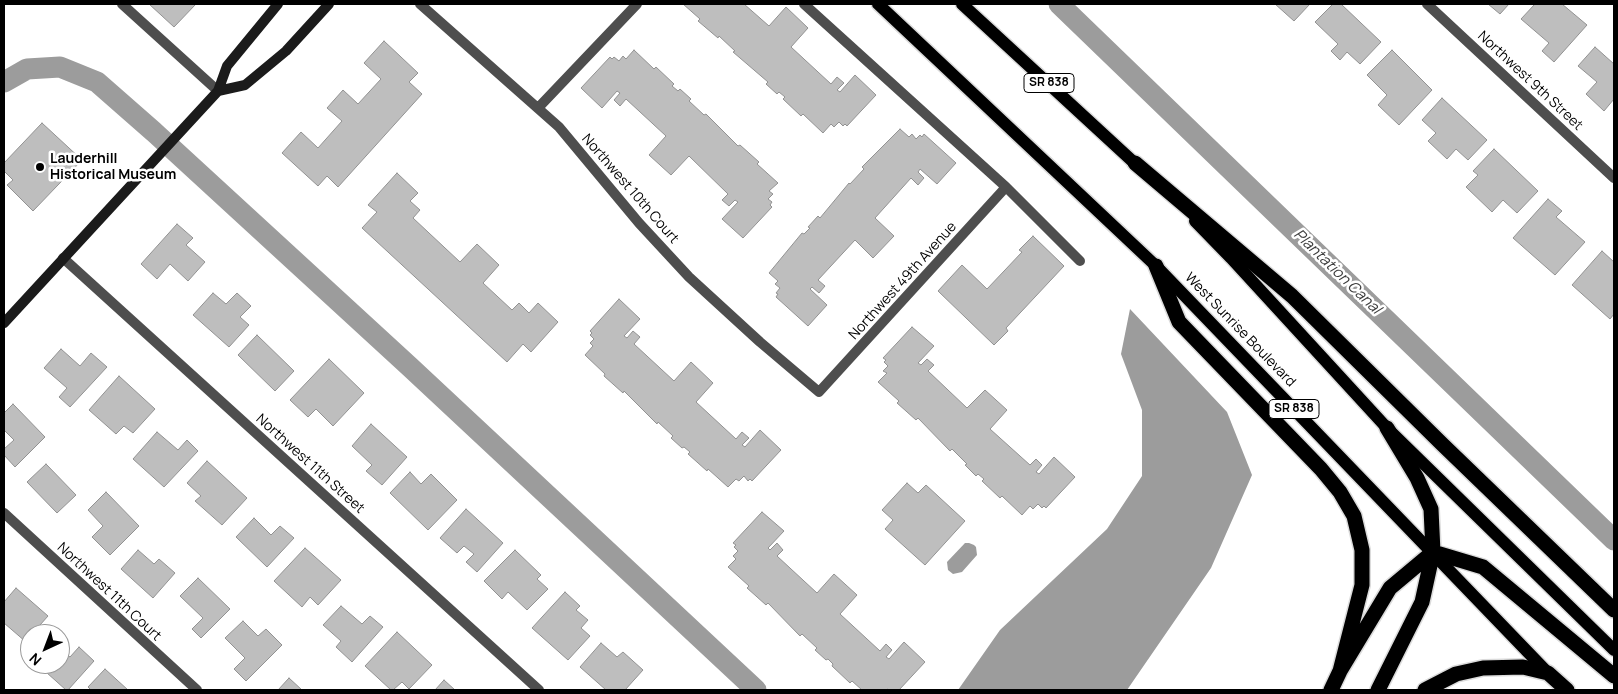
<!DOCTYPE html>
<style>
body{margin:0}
#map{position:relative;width:1618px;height:694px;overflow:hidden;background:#fff;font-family:Manrope,sans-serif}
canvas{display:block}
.frame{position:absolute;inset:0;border:5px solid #000;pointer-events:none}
.north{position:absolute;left:20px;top:624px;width:50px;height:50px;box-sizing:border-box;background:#fff;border:1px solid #999;border-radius:50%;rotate:223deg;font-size:14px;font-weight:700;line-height:20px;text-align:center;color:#000}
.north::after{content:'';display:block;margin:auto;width:18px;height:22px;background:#000;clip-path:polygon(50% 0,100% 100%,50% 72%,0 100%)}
</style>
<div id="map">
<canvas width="1618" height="694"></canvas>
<div class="frame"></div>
<div class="north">N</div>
</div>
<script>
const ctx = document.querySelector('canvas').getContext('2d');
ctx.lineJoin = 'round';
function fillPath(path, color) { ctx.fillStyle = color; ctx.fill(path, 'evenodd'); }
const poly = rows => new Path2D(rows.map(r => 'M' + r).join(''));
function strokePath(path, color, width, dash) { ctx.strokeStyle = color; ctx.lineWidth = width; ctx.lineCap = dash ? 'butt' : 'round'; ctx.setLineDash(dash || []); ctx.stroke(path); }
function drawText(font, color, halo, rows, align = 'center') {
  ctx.font = font + ' Manrope,sans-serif'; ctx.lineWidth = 5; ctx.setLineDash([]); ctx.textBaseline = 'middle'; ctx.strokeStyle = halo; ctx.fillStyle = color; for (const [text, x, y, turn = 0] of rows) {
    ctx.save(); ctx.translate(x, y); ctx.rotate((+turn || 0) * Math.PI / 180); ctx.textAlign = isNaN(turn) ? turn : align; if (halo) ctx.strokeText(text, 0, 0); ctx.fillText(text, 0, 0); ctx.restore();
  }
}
fillPath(poly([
 [1130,309,1227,412,1252,475,1211,568,1127,690,958,690,1000,630,1107,529,1142,476,1142,410,1121,354],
 [965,543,969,543,974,545,976,547,977,555,962,572,953,574,948,570,947,562]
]), '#9c9c9c');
strokePath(poly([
 [1059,4,1614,540],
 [4,82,27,69,60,67,97,82,154,132,410,367,756,690]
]), '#9c9c9c', 21);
const building = poly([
 [149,4,196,4,174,27,149,4],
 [683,4,744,4,769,26,786,7,808,28,791,47,831,84,837,77,844,83,837,90,840,92,855,75,876,95,847,126,845,124,843,126,839,122,834,127,831,124,823,133,803,114,801,116,783,99,785,97,779,92,777,94,766,84,768,82,733,52,735,51,719,36,718,38,698,21,700,19,683,4],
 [1275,4,1310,4,1294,21,1275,4],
 [1333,4,1341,4,1381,42,1360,64,1347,52,1340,60,1331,51,1338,44,1315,22,1333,4],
 [1488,4,1509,4,1500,14,1488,4],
 [1535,4,1562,4,1587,25,1554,62,1542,51,1549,43,1521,19,1535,4],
 [384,41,418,73,409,82,422,94,338,187,327,176,318,186,282,153,301,132,318,148,342,121,327,108,343,90,358,104,381,79,364,63,384,41],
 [1595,47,1614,64,1614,99,1604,111,1586,94,1597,82,1578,66,1595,47],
 [634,50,654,69,656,67,674,84,672,86,678,91,680,89,691,99,689,101,704,115,706,114,738,146,740,145,759,162,757,164,778,183,769,191,773,194,768,199,772,202,770,205,772,207,743,238,722,219,738,202,735,200,729,206,722,200,728,194,689,156,671,175,649,155,666,136,626,99,620,106,614,100,620,93,617,91,602,108,581,88,610,57,612,59,614,57,619,61,623,56,626,59,634,50],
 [1392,50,1432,90,1399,125,1378,105,1387,95,1367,75,1392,50],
 [1442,98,1487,140,1468,160,1456,149,1447,159,1428,141,1436,133,1422,120,1442,98],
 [42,123,82,160,33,211,7,185,13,180,4,171,4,163,42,123],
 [900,129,909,137,912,134,916,139,920,135,922,137,924,134,956,163,937,184,920,169,918,172,924,178,918,185,911,178,875,218,894,236,873,258,855,240,818,280,825,286,819,293,812,287,810,289,827,305,808,326,776,297,778,294,776,293,780,288,775,284,778,281,769,273,802,233,804,234,810,228,808,227,818,216,820,218,849,183,850,184,864,169,862,167,900,129],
 [1494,149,1538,191,1517,213,1503,200,1492,212,1466,187,1478,175,1473,171,1494,149],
 [397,173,418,193,410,201,420,210,413,218,460,262,477,244,499,265,483,283,512,310,519,303,529,313,538,303,558,322,531,352,523,344,507,362,362,228,377,212,368,205,397,173],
 [1548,199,1562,211,1556,217,1585,242,1555,275,1513,238,1548,199],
 [177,224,193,238,186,245,205,262,188,281,170,264,157,279,141,264,177,224],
 [1033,236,1064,266,1006,328,1008,331,994,345,938,291,962,265,987,289,1022,252,1019,250,1033,236],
 [1602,251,1614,262,1614,314,1610,319,1572,285,1602,251],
 [213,293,226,304,237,293,251,306,240,317,249,325,229,347,193,315,213,293],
 [619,299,640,319,624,336,627,338,633,331,640,337,634,344,674,381,691,362,713,383,696,402,736,439,742,432,749,438,742,445,745,447,760,430,781,450,752,481,750,479,748,481,744,476,739,481,736,479,728,487,708,469,707,471,688,454,690,452,684,447,682,448,671,438,673,436,658,422,657,424,624,391,623,393,604,376,605,374,585,355,593,346,590,343,594,339,590,335,592,333,590,331,619,299],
 [912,327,934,346,918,363,921,365,927,359,934,365,928,371,967,408,985,390,1007,410,990,429,1030,465,1036,459,1042,465,1036,472,1039,474,1054,457,1075,477,1046,508,1044,506,1042,508,1038,504,1033,509,1030,506,1022,515,1002,496,1000,498,982,481,984,479,978,474,976,476,965,465,967,464,952,449,950,451,918,418,916,420,897,403,899,401,878,382,887,373,883,371,888,366,884,362,886,360,883,358,912,327],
 [257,335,294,371,275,391,238,355,257,335],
 [61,349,80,366,91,353,107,367,70,407,59,397,67,388,44,368,61,349],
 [329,359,364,393,333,426,316,409,308,417,290,400,329,359],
 [119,376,155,409,133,433,124,426,116,434,89,410,119,376],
 [13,404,45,437,15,467,4,455,4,449,14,440,4,430,4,413,13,404],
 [371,424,407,457,382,485,366,471,372,465,352,446,371,424],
 [157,432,178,450,187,440,198,451,164,487,133,459,157,432],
 [207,461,247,498,222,525,195,501,201,496,187,483,207,461],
 [46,464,76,495,57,513,27,482,46,464],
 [410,472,421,484,431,474,457,500,428,530,390,493,410,472],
 [907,483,918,493,926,485,965,521,925,565,885,529,893,520,882,510,907,483],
 [106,492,139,526,110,555,92,537,103,526,88,510,106,492],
 [466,509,503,543,477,572,466,562,474,554,464,546,457,553,440,538,466,509],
 [762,512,784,531,768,548,770,550,777,543,783,550,777,556,817,593,834,574,857,595,840,614,880,651,886,644,892,650,886,657,889,659,904,642,925,662,899,690,889,690,887,689,886,690,862,690,852,681,850,683,832,666,833,664,828,659,826,660,815,650,817,648,802,634,800,636,768,603,766,605,747,588,749,586,728,567,736,559,733,556,738,551,734,547,736,545,733,543,762,512],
 [254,518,271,535,280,526,294,538,267,567,236,537,254,518],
 [305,548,341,580,318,605,310,597,302,607,274,581,305,548],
 [138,550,154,564,159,559,175,573,153,598,121,569,138,550],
 [515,550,541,575,537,579,548,589,527,610,508,592,502,599,484,581,515,550],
 [198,578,230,609,201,638,192,629,203,618,180,596,198,578],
 [16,588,48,616,32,634,30,634,30,637,26,642,4,623,4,602,16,588],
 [565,592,580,606,576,610,588,620,581,628,590,636,568,660,532,628,565,592],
 [341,606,362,624,370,616,383,627,352,662,336,647,341,641,323,625,341,606],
 [243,621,258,636,266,629,282,645,246,681,234,669,245,658,225,638,243,621],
 [397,632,432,665,409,689,402,682,393,690,391,690,365,666,397,632],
 [601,643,617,657,623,652,643,670,625,690,606,690,580,667,601,643],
 [79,647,94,661,68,690,66,690,37,664,60,664,60,649,70,657,79,647],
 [105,669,128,690,91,690,88,687,105,669],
 [289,678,302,690,278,690,289,678],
 [444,680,455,690,435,690,444,680]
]);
fillPath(building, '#bebebe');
strokePath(building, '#929292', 1);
const primary = poly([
 [878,4,1156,266,1548,673],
 [962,4,1141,169],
 [1195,221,1231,258,1387,428,1614,650]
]);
const highway = poly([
 [1135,163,1292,296,1442,444,1614,610],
 [1156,266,1179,322,1321,469,1340,492,1354,516,1362,550,1362,585,1340,671],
 [1433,552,1483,567,1614,676],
 [1331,690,1340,671,1390,588,1433,552],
 [1378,690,1422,602,1433,552,1431,509,1417,478,1387,428],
 [1425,690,1456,674,1483,668,1523,667,1548,673,1567,690]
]);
strokePath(primary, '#dbdbdb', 15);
strokePath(highway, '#dbdbdb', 18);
strokePath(poly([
 [122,4,218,91],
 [420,4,559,127,639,223,689,277,760,342,819,392,1006,187],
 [804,4,1006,187,1080,261],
 [1427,4,1614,178],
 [538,108,637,4],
 [63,258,539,690],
 [4,513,197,690]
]), '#4e4e4e', 10);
strokePath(poly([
 [218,91,245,85,286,51,329,4],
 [4,323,218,91,227,66,278,4]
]), '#1b1b1b', 10);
strokePath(primary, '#000', 12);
strokePath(highway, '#000', 15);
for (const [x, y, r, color] of [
 [40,167,5,"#000"]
]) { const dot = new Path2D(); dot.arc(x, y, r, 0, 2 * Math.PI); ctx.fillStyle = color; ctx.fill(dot); strokePath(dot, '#fff', 2); }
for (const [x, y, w] of [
 [1049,83,50],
 [1294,409,50]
]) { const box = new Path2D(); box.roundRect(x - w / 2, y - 9.5, w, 19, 4); ctx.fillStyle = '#fff'; ctx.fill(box); strokePath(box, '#000', 1); }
drawText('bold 12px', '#000', null, [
 ["SR 838",1049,83],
 ["SR 838",1294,409]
]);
drawText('14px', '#000', '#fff', [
 ["Northwest 9th Street",1530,81,43],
 ["Northwest 10th Court",630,189,49],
 ["Northwest 49th Avenue",903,281,-48],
 ["West Sunrise Boulevard",1240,330,46],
 ["Northwest 11th Street",310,464,42],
 ["Northwest 11th Court",109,592,43]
]);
drawText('bold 14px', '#000', '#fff', [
 ["Lauderhill",50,159],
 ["Historical Museum",50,175]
], 'left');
drawText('italic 15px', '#3d3d3d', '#fff', [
 ["Plantation Canal",1337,272,44]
]);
</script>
